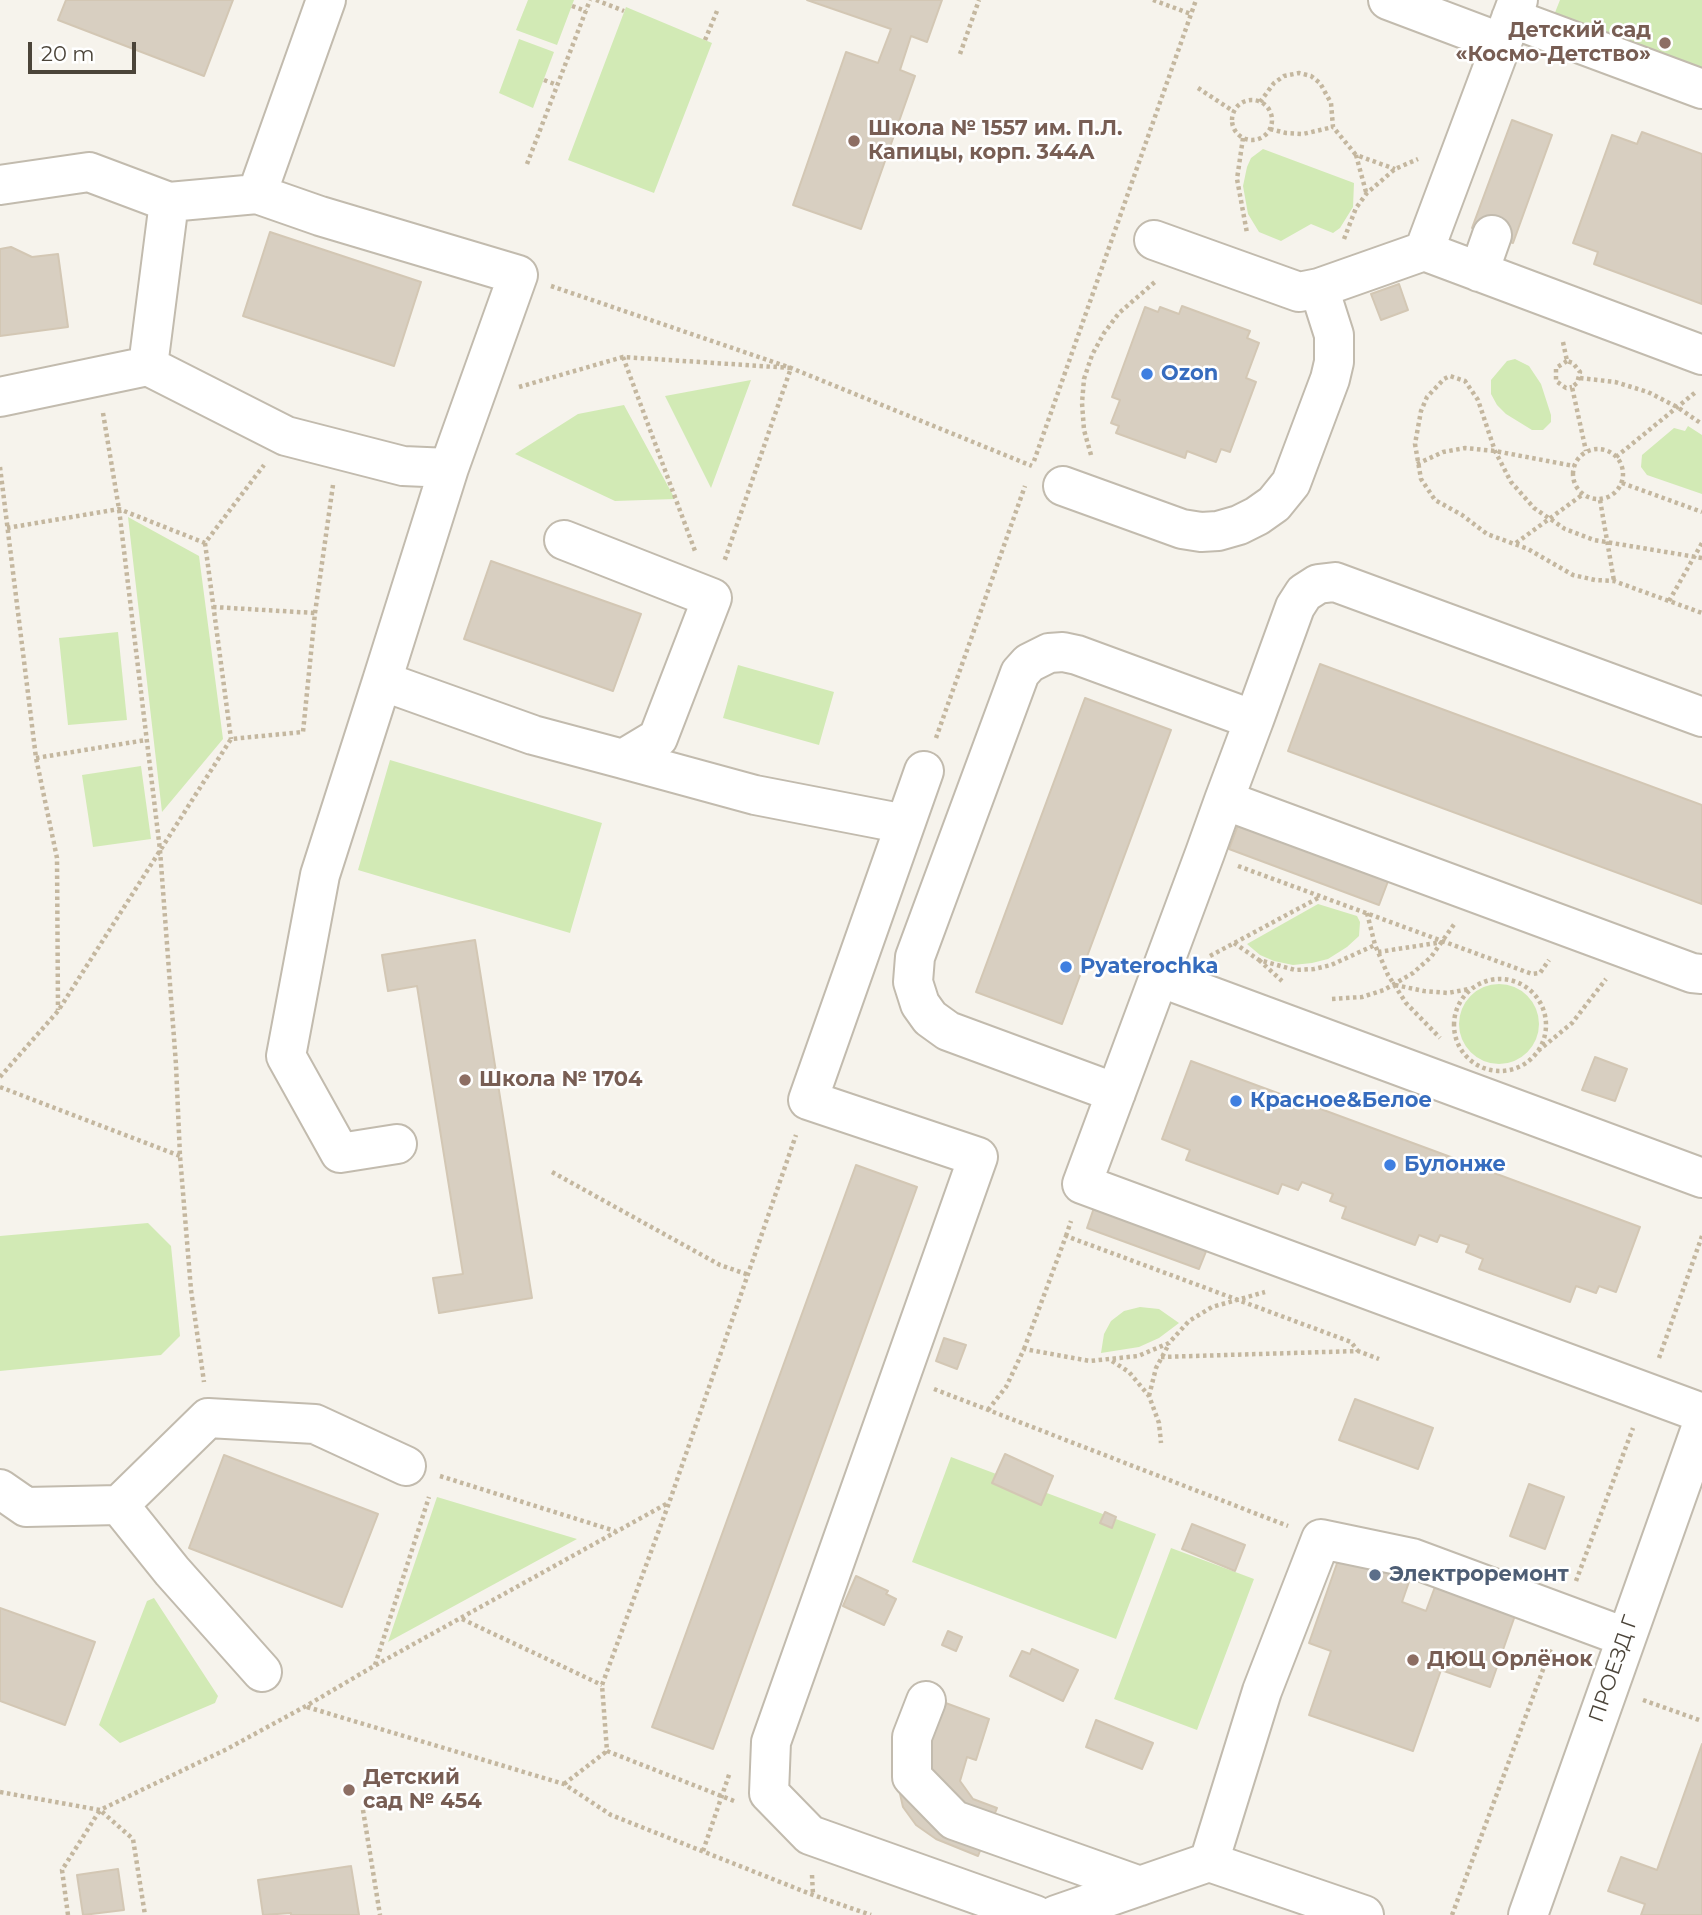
<!DOCTYPE html>
<meta charset="utf-8">
<style>
body{margin:0}
#map{position:relative;width:1702px;height:1915px;overflow:hidden;background:#f6f3ec;font-family:Montserrat,sans-serif}
canvas{display:block}
.scale{position:absolute;left:28px;top:42px;width:108px;height:32px;box-sizing:border-box;border:4px solid #4b4439;border-top:0;padding-left:9px;font-size:21px;line-height:24px;white-space:nowrap;color:#4b4439;-webkit-text-stroke:5px #fff;paint-order:stroke}
</style>
<div id="map">
<canvas width="1702" height="1915"></canvas>
<div class="scale">20 m</div>
</div>
<script>
const ctx = document.querySelector('canvas').getContext('2d');
ctx.lineJoin = 'round';
function fillPath(path, color) { ctx.fillStyle = color; ctx.fill(path, 'evenodd'); }
const poly = rows => new Path2D(rows.map(r => 'M' + r).join(''));
function strokePath(path, color, width, dash) { ctx.strokeStyle = color; ctx.lineWidth = width; ctx.lineCap = dash ? 'butt' : 'round'; ctx.setLineDash(dash || []); ctx.stroke(path); }
function drawText(font, color, halo, rows, align = 'center') {
  ctx.font = font + ' Montserrat,sans-serif'; ctx.lineWidth = 5; ctx.setLineDash([]); ctx.textBaseline = 'middle'; ctx.strokeStyle = halo; ctx.fillStyle = color; for (const [text, x, y, turn = 0] of rows) {
    ctx.save(); ctx.translate(x, y); ctx.rotate((+turn || 0) * Math.PI / 180); ctx.textAlign = isNaN(turn) ? turn : align; if (halo) ctx.strokeText(text, 0, 0); ctx.fillText(text, 0, 0); ctx.restore();
  }
}
fillPath(poly([
 [528,0,574,0,557,45,516,30],
 [1560,0,1702,0,1702,70,1554,15],
 [626,7,712,43,654,193,568,160],
 [519,39,554,52,533,108,499,93],
 [1263,149,1354,183,1353,207,1340,228,1333,233,1311,224,1281,241,1259,232,1248,214,1243,186,1247,167,1251,158],
 [1515,359,1529,366,1541,384,1551,415,1551,422,1543,430,1532,430,1506,414,1497,405,1491,394,1491,380,1507,361],
 [751,380,711,488,665,396],
 [624,405,675,499,615,501,515,454,578,414],
 [1688,426,1702,435,1702,494,1647,475,1641,467,1642,455,1674,428,1685,431],
 [128,517,199,556,223,739,162,812],
 [118,632,127,720,68,725,59,638],
 [738,665,834,692,819,745,723,718],
 [390,760,602,823,570,933,358,870],
 [141,766,151,839,93,847,82,775],
 [1318,904,1357,916,1360,922,1359,936,1347,947,1328,959,1312,963,1293,965,1274,961,1260,955,1247,944],
 '1459 1024a40 40 0 1 1 80 0a40 40 0 1 1-80 0Z',
 [148,1223,171,1246,180,1336,161,1355,0,1371,0,1236],
 [1140,1307,1159,1309,1179,1323,1159,1338,1139,1347,1101,1353,1104,1334,1111,1321,1124,1311],
 [951,1457,1156,1534,1116,1639,912,1562],
 [437,1497,577,1539,388,1642],
 [1171,1548,1254,1579,1197,1730,1114,1699],
 [154,1598,218,1696,215,1703,120,1743,99,1725,147,1601]
]), '#d2eab5');
const building = poly([
 [66,0,233,0,204,76,58,20,66,0],
 [807,0,942,0,927,42,911,36,900,70,915,76,861,229,793,205,846,52,878,63,891,29,807,0],
 [1512,120,1552,135,1513,243,1472,228,1512,120],
 [1642,132,1702,154,1702,304,1594,264,1598,252,1573,243,1612,135,1637,144,1642,132],
 [270,232,421,282,394,366,243,316,270,232],
 [11,247,32,257,58,254,68,327,0,336,0,249,11,247],
 [1399,284,1408,310,1381,320,1371,294,1399,284],
 [1182,306,1250,331,1247,338,1259,343,1246,378,1256,382,1230,452,1221,449,1216,462,1187,451,1185,458,1116,433,1119,426,1111,423,1120,400,1112,397,1145,307,1158,312,1160,307,1179,314,1182,306],
 [491,561,641,614,613,691,464,639,491,561],
 [1320,664,1702,805,1702,904,1288,751,1320,664],
 [1085,698,1171,730,1062,1024,976,992,1085,698],
 [1240,820,1390,876,1379,905,1229,849,1240,820],
 [475,940,532,1298,439,1313,433,1278,463,1274,417,986,388,991,382,955,475,940],
 [1595,1057,1627,1069,1615,1101,1582,1090,1595,1057],
 [1191,1061,1640,1227,1616,1292,1599,1286,1596,1293,1576,1286,1570,1302,1479,1269,1483,1259,1466,1252,1469,1245,1440,1235,1437,1242,1419,1235,1415,1245,1342,1218,1346,1207,1330,1201,1333,1194,1302,1182,1298,1190,1282,1184,1278,1194,1186,1160,1190,1150,1162,1139,1191,1061],
 [856,1165,917,1187,713,1749,652,1727,856,1165],
 [1096,1202,1209,1244,1199,1269,1087,1228,1096,1202],
 [944,1338,966,1345,957,1369,936,1361,944,1338],
 [1355,1399,1433,1428,1418,1469,1339,1440,1355,1399],
 [1005,1454,1053,1476,1041,1505,992,1483,1005,1454],
 [224,1455,378,1514,342,1607,189,1548,224,1455],
 [1529,1484,1564,1497,1545,1549,1510,1536,1529,1484],
 [1105,1512,1116,1517,1112,1528,1100,1523,1105,1512],
 [1192,1524,1245,1545,1235,1571,1182,1549,1192,1524],
 [1341,1552,1411,1576,1402,1602,1426,1611,1439,1576,1519,1604,1490,1687,1441,1670,1413,1751,1309,1715,1331,1651,1309,1643,1341,1552],
 [856,1576,888,1591,886,1594,896,1599,884,1625,843,1606,856,1576],
 [0,1608,95,1642,65,1725,0,1701,0,1608],
 [948,1631,962,1637,956,1651,942,1645,948,1631],
 [1032,1649,1078,1670,1063,1701,1010,1676,1022,1651,1030,1654,1032,1649],
 [924,1695,989,1719,976,1760,967,1757,960,1781,973,1799,997,1808,978,1856,936,1839,916,1825,903,1807,898,1785,924,1695],
 [1096,1720,1153,1743,1142,1769,1086,1747,1096,1720],
 [1702,1744,1702,1915,1641,1915,1645,1904,1608,1891,1621,1857,1657,1870,1702,1744],
 [351,1866,359,1915,291,1915,291,1913,263,1915,258,1880,351,1866],
 [118,1869,124,1910,83,1915,77,1875,118,1869]
]);
fillPath(building, '#d8cfc1');
strokePath(building, '#d3c7b4', 2);
const minor = poly([
 [1388,0,1502,43],
 [1518,0,1424,251,1702,355],
 [1511,18,1702,89],
 [0,185,89,172,169,202,257,194,320,216,518,275,449,468,382,681,533,735,623,759,658,738,712,598,564,540],
 [257,194,326,0],
 [1154,240,1299,292,1319,288,1424,251],
 [1479,272,1492,235],
 [148,366,169,202],
 [0,397,148,366,286,436,403,466,449,468],
 [1063,486,1182,529,1201,532,1218,531,1239,525,1257,516,1274,504,1291,483,1330,379,1334,362,1334,335,1319,288],
 [382,681,320,875,286,1056,340,1153,397,1144],
 [1254,720,1295,607,1304,593,1318,584,1335,582,1702,717],
 [623,759,755,795,905,824],
 [924,771,808,1100,978,1157,771,1742,769,1793,810,1835,1035,1915],
 [1224,800,1692,973,1702,974],
 [1159,977,1702,1178],
 [1116,1093,948,1031,930,1018,920,1004,913,982,915,957,1020,673,1029,663,1049,653,1063,652,1077,655,1254,720,1224,800,1205,853,1082,1184,1702,1413],
 [0,1489,26,1507,119,1505,208,1418,315,1424,406,1466],
 [119,1505,172,1571,262,1672],
 [926,1701,912,1737,912,1777,954,1820,1140,1886],
 [1209,1862,1262,1691,1321,1539,1412,1558,1625,1637],
 [1056,1915,1209,1862,1364,1915],
 [1528,1915,1702,1425]
]);
strokePath(minor, '#c2bbae', 42);
strokePath(poly([
 [596,0,624,11],
 [1153,0,1191,14],
 [572,6,586,11],
 [705,40,717,11],
 [960,54,979,0],
 [544,80,557,85],
 [1198,88,1233,111],
 '1232 120a20 20 0 1 1 40 0a20 20 0 1 1-40 0Z',
 [1260,102,1274,83,1284,76,1299,73,1311,76,1320,83,1331,103,1333,127,1356,155],
 [1270,129,1286,133,1303,134,1333,127],
 [1243,138,1237,179,1247,233],
 [527,164,590,0],
 [1366,192,1356,155,1395,169],
 [1344,239,1356,208,1367,193,1395,169,1418,159],
 [551,286,791,368,1032,466],
 [1563,342,1567,361,1573,363,1580,372,1577,383,1572,387,1586,451],
 [623,357,695,551],
 [1567,361,1556,368,1556,381,1566,388,1572,387],
 [1580,378,1615,382,1648,392,1677,407,1702,424],
 [519,387,623,357,791,368,724,562],
 [103,413,119,509,160,850,176,1065,180,1156,191,1290,204,1382],
 '1573 474a25 25 0 1 1 50 0a25 25 0 1 1-50 0Z',
 [1091,455,1084,430,1082,403,1084,379,1092,355,1104,333,1119,313,1156,281],
 [1616,457,1697,391],
 [1034,461,1196,0],
 [1417,464,1443,452,1465,448,1495,451,1574,466],
 [0,467,36,758,57,858,58,1010],
 [1622,483,1702,512],
 [1600,500,1614,581],
 [7,528,119,509,205,543,264,465],
 [205,543,231,739],
 [1516,543,1582,495],
 [1702,558,1594,540,1565,529,1534,508,1511,482,1495,451,1478,400,1465,381,1450,376,1444,379,1427,397,1421,411,1415,444,1421,479,1435,500,1462,515,1487,534,1528,549,1573,575,1595,580,1614,581,1702,613],
 [1669,601,1702,543],
 [213,607,315,613],
 [936,738,1025,486],
 [36,758,146,740],
 [1238,866,1532,974,1540,973,1549,960],
 [1367,913,1375,945,1388,975,1406,1003,1440,1038],
 [1234,943,1259,960,1295,970,1314,969,1331,965,1375,945],
 [1378,952,1443,942],
 [1210,956,1320,897],
 [1259,960,1282,981],
 '1454 1025a46 46 0 1 1 92 0a46 46 0 1 1-92 0Z',
 [1395,985,1424,991,1448,993,1469,989],
 [1332,999,1362,997,1384,990,1413,973,1431,957,1455,923],
 [1538,1051,1572,1023,1606,979],
 [0,1077,58,1011,231,739,303,732,315,613,333,485],
 [0,1087,180,1156],
 [552,1172,720,1265,749,1275],
 [1066,1236,1071,1221],
 [1024,1349,1066,1236,1351,1342,1358,1351],
 [1161,1357,1358,1351,1379,1359],
 [1659,1358,1702,1236],
 [1112,1361,1129,1372,1149,1396,1159,1423,1161,1443],
 [934,1389,1288,1526],
 [1149,1396,1156,1368,1169,1344],
 [988,1410,1006,1387,1024,1349,1090,1361,1138,1356,1169,1343,1189,1321,1212,1307,1265,1292],
 [440,1476,615,1531],
 [1576,1581,1633,1428],
 [462,1619,602,1685],
 [375,1665,429,1497],
 [1643,1700,1702,1721],
 [307,1707,564,1784,611,1815,813,1895,871,1915],
 [564,1784,607,1751],
 [0,1792,100,1810,227,1749,306,1706,374,1666,668,1503],
 [734,1801,607,1751,602,1685,669,1503,796,1135],
 [363,1810,380,1915],
 [703,1851,730,1772],
 [812,1875,813,1895],
 [68,1915,62,1870,100,1810,133,1839,145,1915],
 [1452,1915,1551,1648]
]), '#c4b79f', 4.5, [3.5, 3.5]);
strokePath(minor, '#fff', 38);
for (const [x, y, r, color] of [
 [1665,43,7,"#8d6e63"],
 [854,141,7,"#8d6e63"],
 [1147,374,7,"#3f7fe0"],
 [1066,967,7,"#3f7fe0"],
 [465,1080,7,"#8d6e63"],
 [1236,1101,7,"#3f7fe0"],
 [1390,1165,7,"#3f7fe0"],
 [1375,1575,7,"#5c6f8a"],
 [1413,1660,7,"#8d6e63"],
 [349,1790,7,"#8d6e63"]
]) { const dot = new Path2D(); dot.arc(x, y, r, 0, 2 * Math.PI); ctx.fillStyle = color; ctx.fill(dot); strokePath(dot, '#fff', 2.5); }
drawText('bold 21px', '#785e54', '#fff', [
 ["Детский сад",1651,31,"right"],
 ["«Космо-Детство»",1651,55,"right"],
 ["Школа № 1557 им. П.Л.",868,129],
 ["Капицы, корп. 344А",868,153],
 ["Школа № 1704",479,1080],
 ["ДЮЦ Орлёнок",1427,1660],
 ["Детский",363,1778],
 ["сад № 454",363,1802]
], 'left');
drawText('bold 21px', '#366cbe', '#fff', [
 ["Ozon",1161,374],
 ["Pyaterochka",1080,967],
 ["Красное&Белое",1250,1101],
 ["Булонже",1404,1165]
], 'left');
drawText('bold 21px', '#4e5e75', '#fff', [
 ["Электроремонт",1389,1575]
], 'left');
drawText('21px', '#4b4439', '#fff', [
 ["ПРОЕЗД Г",1614,1669,-71]
]);
</script>
